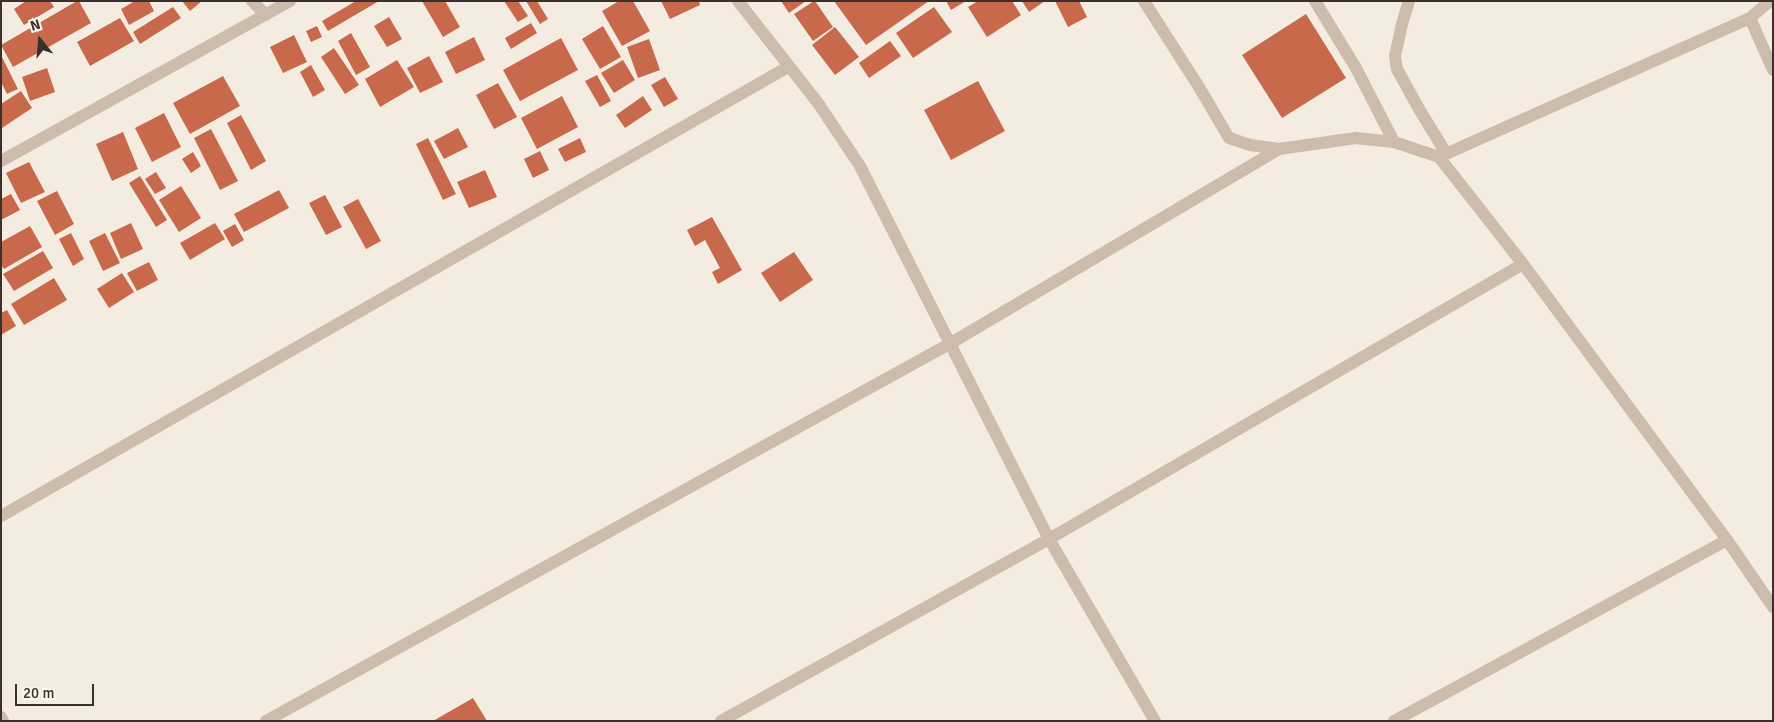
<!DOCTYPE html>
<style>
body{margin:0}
#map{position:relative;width:1774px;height:722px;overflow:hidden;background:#f4ebe1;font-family:Signika,sans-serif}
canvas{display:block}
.frame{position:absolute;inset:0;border:2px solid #3b302b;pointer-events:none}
.north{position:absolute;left:15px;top:15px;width:50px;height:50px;-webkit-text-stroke:4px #fbf5ee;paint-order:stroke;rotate:343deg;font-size:14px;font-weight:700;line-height:20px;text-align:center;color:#3b302b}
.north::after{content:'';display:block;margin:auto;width:18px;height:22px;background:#3b302b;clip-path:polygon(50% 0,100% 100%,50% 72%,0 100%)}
.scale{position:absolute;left:15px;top:684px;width:79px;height:22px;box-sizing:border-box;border:2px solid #3b302b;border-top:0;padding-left:6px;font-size:15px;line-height:18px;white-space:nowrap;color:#3b302b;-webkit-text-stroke:4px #fbf5ee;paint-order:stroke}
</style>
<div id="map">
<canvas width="1774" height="722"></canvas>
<div class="frame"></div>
<div class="north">N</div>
<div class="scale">20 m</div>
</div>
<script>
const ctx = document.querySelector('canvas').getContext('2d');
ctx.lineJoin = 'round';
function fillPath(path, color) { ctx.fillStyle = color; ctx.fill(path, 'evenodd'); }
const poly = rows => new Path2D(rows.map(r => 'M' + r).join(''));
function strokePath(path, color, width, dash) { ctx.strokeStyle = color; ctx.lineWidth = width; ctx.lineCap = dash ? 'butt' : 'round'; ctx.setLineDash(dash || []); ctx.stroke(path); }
fillPath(poly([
 [26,1,50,1,54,7,24,25,14,9],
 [77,1,79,1,91,23,13,67,1,45],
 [135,1,149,1,154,11,129,25,121,9],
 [182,1,202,1,190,11],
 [356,1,379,1,328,31,322,21],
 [422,1,445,1,460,27,443,37],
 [504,1,518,1,528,16,518,22],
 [526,1,537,1,548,19,540,24],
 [619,1,633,1,650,31,622,46,602,11],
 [661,1,699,1,700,5,670,19],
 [781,1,806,1,789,13],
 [814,1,815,1,833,27,813,41,794,14],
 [834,1,929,1,866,45],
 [946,1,966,1,951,10],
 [978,1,1012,1,1021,15,987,37,968,7],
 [1022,1,1045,1,1029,12],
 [1055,1,1079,1,1087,17,1068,27],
 [173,7,181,18,140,44,133,32],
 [934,7,952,32,913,58,896,33],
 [1306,14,1346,78,1282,118,1242,55],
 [389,17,402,39,387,47,374,26],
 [120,18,134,41,90,66,77,42],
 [531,23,537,33,511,49,505,38],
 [317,26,322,37,311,42,306,31],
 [603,26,621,57,600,69,582,39],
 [835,27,859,57,835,75,812,45],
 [351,33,370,67,356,75,338,41],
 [294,35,307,62,283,73,270,47],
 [474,37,485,60,456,74,445,52],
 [561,38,578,70,520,101,503,70],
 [649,39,660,70,638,78,627,47],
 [890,41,901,56,869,78,859,63],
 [334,48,359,85,345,94,321,57],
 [1,55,18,89,7,94,1,82],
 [429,56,443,82,420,93,407,68],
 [397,60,414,87,380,107,365,79],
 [623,60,635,80,614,93,601,73],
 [311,65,325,90,313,97,300,72],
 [47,68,55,92,30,101,22,77],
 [597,75,611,101,600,107,585,81],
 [223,76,240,106,190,134,173,103],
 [665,77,678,99,664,107,651,85],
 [978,81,1005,131,951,160,924,110],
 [498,83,517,117,494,129,476,95],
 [21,91,32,108,2,128,1,104],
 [562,96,578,127,537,149,521,118],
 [643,96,652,110,625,128,616,115],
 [164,113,181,147,152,162,135,128],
 [241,115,266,161,251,170,227,123],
 [458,128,468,147,444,159,434,141],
 [211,129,238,181,220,190,194,138],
 [123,132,138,169,112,181,96,144],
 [428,138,456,194,443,200,416,144],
 [580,138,586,152,565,162,558,149],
 [540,151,549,170,533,178,524,159],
 [193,152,201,166,191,173,182,159],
 [29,162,45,192,21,203,6,173],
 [485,170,497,197,469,208,457,182],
 [156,172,166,188,155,194,145,179],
 [140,176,167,220,156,227,129,183],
 [181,186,201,218,179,232,159,200],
 [279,190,289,208,244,232,234,214],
 [57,191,74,224,55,235,37,201],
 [11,194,20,210,1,220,1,199],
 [325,195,342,227,326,235,309,203],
 [358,199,381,241,366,249,343,207],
 [712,217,742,270,718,284,712,272,720,268,705,240,695,246,687,230],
 [131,223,143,249,121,259,110,233],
 [215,223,225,239,190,260,180,243],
 [235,224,244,240,232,247,223,231],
 [30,226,42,247,4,269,1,265,1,242],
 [71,233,84,259,73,266,59,239],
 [105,233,120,263,103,271,89,241],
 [43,251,53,268,14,291,3,274],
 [794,252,813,280,780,302,761,273],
 [149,262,158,280,137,291,127,273],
 [122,273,134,292,109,308,97,289],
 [54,278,67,300,24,325,11,304],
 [7,310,16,326,1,335,1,313],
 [473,698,487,721,433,721]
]), '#c8694b');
strokePath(poly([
 [252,1,266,15],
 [738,1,818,103,860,166,1049,539,1155,721],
 [1144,1,1199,87,1229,138,1250,145,1279,149,1356,138,1394,142,1439,157,1523,264,1727,540,1773,607],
 [1315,1,1356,68,1394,142],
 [1409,1,1402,24,1395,56,1397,69,1419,109,1446,153],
 [1750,18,1773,70],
 [1439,157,1750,18,1770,1],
 [1,161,290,1],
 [1,516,788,67],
 [1,717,3,721],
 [266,721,951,343,1279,149],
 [721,721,1049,539,1523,264],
 [1394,721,1727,540]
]), '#cdbbac', 12);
</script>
